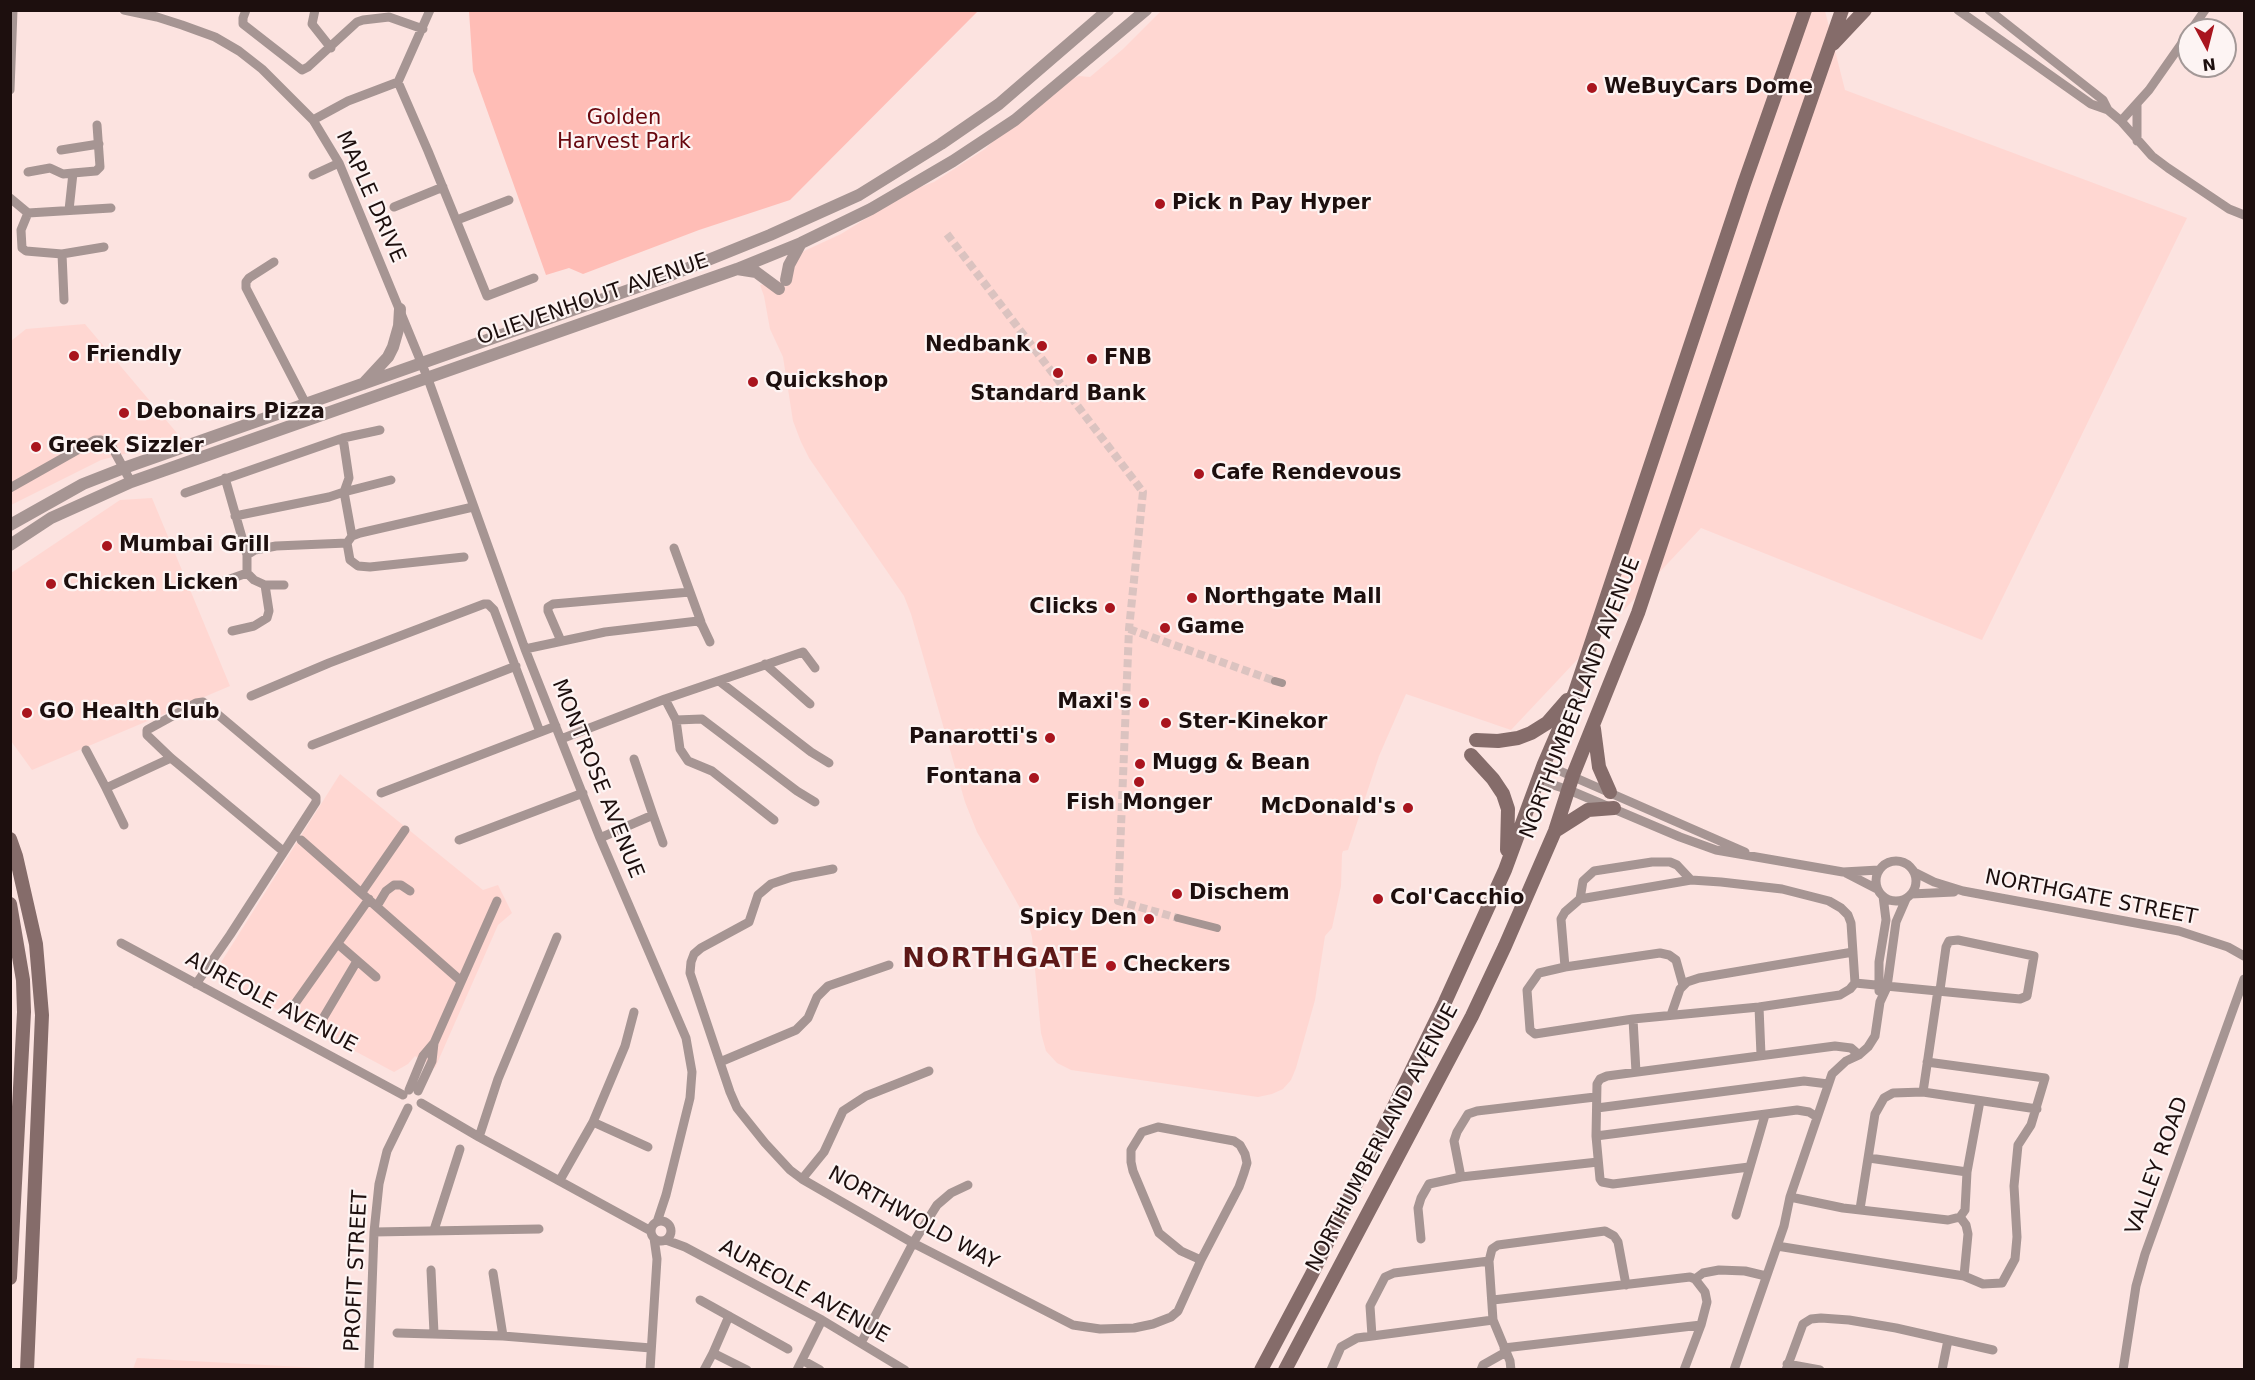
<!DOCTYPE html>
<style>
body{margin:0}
#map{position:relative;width:2255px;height:1380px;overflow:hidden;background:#fce3e0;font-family:"DejaVu Sans",sans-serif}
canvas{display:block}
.frame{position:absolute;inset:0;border:12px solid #1d0f0e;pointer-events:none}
.north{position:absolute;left:2177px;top:18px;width:60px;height:60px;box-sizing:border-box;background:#fdf4f3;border:2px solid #a39897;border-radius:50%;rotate:173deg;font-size:16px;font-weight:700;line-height:24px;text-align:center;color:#1d0f0e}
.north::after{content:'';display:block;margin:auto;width:21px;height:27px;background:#a9151e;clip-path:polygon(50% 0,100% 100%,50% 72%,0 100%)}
</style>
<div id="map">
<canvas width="2255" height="1380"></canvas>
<div class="frame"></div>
<div class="north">N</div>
</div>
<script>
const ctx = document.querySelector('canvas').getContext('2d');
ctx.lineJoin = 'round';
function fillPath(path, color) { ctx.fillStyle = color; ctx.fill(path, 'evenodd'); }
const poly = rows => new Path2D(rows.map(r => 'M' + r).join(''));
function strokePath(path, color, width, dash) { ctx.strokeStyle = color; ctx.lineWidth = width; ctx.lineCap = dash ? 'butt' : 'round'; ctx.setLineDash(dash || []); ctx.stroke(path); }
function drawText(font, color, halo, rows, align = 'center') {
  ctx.font = font + ' "DejaVu Sans",sans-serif'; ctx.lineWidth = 4.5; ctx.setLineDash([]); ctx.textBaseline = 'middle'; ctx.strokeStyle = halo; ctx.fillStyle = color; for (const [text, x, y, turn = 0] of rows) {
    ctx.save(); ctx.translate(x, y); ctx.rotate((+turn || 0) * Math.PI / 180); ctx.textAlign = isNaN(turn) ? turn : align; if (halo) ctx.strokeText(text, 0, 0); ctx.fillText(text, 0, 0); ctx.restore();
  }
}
fillPath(poly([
 [1162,10,1825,11,1845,90,2187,218,1982,640,1701,528,1511,730,1406,694,1379,756,1348,850,1343,851,1342,854,1341,886,1332,928,1325,936,1315,1000,1296,1068,1291,1080,1283,1089,1272,1094,1258,1097,1071,1070,1057,1063,1046,1051,1041,1033,1032,937,1028,922,977,832,965,802,911,614,904,596,809,458,801,442,793,421,783,357,770,329,764,296,760,285,790,280,789,274,802,252,841,234,912,190,934,182,985,149,1001,133,1074,78,1079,76,1090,77,1123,49],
 [85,324,182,439,101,460,11,505,11,341,26,329],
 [152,498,230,686,32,770,11,741,11,573,120,500],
 [340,774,483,890,498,885,512,913,498,925,435,1068,415,1056,408,1064,394,1072,213,975],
 [137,1358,338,1369,133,1369]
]), '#ffd7d2');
fillPath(poly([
 [469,11,469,10,978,11,790,200,699,230,583,274,569,268,546,275,473,71]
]), '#ffbdb6');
strokePath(poly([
 [947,234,1143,492,1129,629,1118,901,1178,918],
 [1129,629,1275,681]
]), '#dbc3c0', 8, [8, 4]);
strokePath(poly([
 [1275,681,1282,683],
 [1178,918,1217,928]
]), '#a69593', 8);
strokePath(poly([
 [124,10,157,17,182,25,215,37,239,51,262,69,313,120,339,163,428,379,525,649,600,838,686,1038,692,1072,690,1098,666,1195,657,1222],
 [246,10,243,18,243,24,302,70,308,67,357,22,363,20,389,17,423,29],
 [315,10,312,24,331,48],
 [1958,10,2091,104,2108,110,2121,121,2152,156,2168,168,2229,209,2244,215],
 [1989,10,2103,100,2108,110],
 [2191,30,2205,10],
 [398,82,428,151,487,296,534,278],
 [10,90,13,10],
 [2137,105,2137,141],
 [313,120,348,101,398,82,430,10],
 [2121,121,2149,90,2189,33],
 [61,150,99,144],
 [28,172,50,168,63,174,73,173,69,210],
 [73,173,96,171,100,167,97,125],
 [313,175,339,163],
 [10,198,28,213,111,208],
 [394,207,443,187],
 [28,213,21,230,22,248,26,251,62,254,64,300],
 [457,220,509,200],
 [62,254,104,247],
 [274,262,249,278,246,282,246,288,306,404],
 [225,478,247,555],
 [10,488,95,440,101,440,112,447,131,482],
 [185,493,343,438,380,430],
 [235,516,329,497,344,492,349,478,343,438],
 [352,536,344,492,391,480],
 [674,548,701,622],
 [464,557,370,567,358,566,350,560,347,543,352,536,360,533,473,507],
 [213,585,247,573],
 [284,585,265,585,254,580,247,573,247,555,255,550,276,546,347,543],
 [232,631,254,626,267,618,269,611,265,585],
 [561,641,548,611,548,607,553,604,690,592],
 [525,649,605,632,698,621,702,625,710,642],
 [765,664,810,704],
 [719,681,811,752,829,763],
 [251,696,329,663,484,604,488,604,494,610,540,732],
 [665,699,676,720,702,719,797,791,815,802],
 [676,720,680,749,688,761,712,771,774,820],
 [561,739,665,699,803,652,815,668],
 [312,745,516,666],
 [86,750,106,788],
 [634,759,653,815],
 [1544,764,1745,852],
 [1538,780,1569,790,1680,837,1716,850,1843,872,1879,870],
 [381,793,556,726],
 [124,825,106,788,171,758],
 [600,838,653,815,663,843],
 [301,840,461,981],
 [459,840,583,793],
 '1876 881a20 20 0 1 1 40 0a20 20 0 1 1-40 0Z',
 [833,869,792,877,771,884,758,895,749,922,701,948,694,954,691,962,690,973,730,1092,737,1108,765,1143,790,1170,802,1179,913,1243,1073,1325,1100,1329,1134,1328,1153,1324,1171,1317,1178,1311,1201,1260,1239,1187,1244,1173,1247,1163,1245,1154,1240,1145,1234,1141,1158,1127,1142,1132,1131,1150,1131,1162,1133,1171,1159,1233,1181,1251,1201,1260],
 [1914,872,1934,882,1963,891,2179,931,2228,947,2244,956],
 [1846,873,1877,889],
 [362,892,405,830],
 [1911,894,1954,892],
 [1580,899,1583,881,1594,871,1652,862,1670,862,1677,865,1691,880],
 [377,906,386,891,394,885,401,885,410,891],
 [121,943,403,1095],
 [338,944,376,977],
 [1565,967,1561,919,1565,912,1580,899,1691,880,1721,882,1782,889,1829,901,1841,908,1848,915,1851,923,1855,983,1850,989,1840,995,1759,1007,1633,1019,1535,1034,1530,1030,1527,990,1539,973,1565,967,1660,953,1669,955,1676,960,1683,985],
 [1855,983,2020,999,2027,996,2034,956,1958,940,1949,941,1946,947,1940,990],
 [196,984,230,935,316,802,316,797,203,702,196,703,147,730,147,735,171,758,283,851],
 [1879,991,1879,962,1886,920,1883,896],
 [294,1005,369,899],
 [1759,1007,1761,1055],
 [1671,1015,1680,989,1687,982,1699,978,1853,952],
 [1633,1019,1636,1072],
 [322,1020,357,961],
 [434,1043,497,901],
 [720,1062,796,1030,808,1018,817,997,828,986,889,965],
 [1927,1062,2045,1078,2031,1125,2018,1145,2014,1186,2017,1237,2015,1259,2002,1283,1983,1284,1964,1276,1968,1234,1966,1225,1960,1217],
 [409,1090,423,1056,434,1043,432,1061,418,1091],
 [1923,1092,1938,990],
 [421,1103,479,1137,651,1231],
 [1597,1108,1804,1081,1828,1084],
 [593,1122,648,1147],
 [1596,1136,1797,1110,1809,1112,1817,1117],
 [479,1137,498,1079,557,937],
 [1869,1158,1967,1172],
 [1749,1167,1613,1184,1602,1182,1600,1179,1596,1136,1597,1084,1600,1079,1607,1076,1835,1046,1851,1048,1859,1055],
 [1461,1177,1454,1141,1457,1132,1468,1114,1477,1111,1595,1097],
 [802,1179,824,1152,843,1111,866,1096,929,1071],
 [560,1180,593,1122,625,1046,634,1012],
 [1790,1197,1843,1208,1948,1220,1960,1217,1965,1210,1967,1172,1980,1101],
 [1860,1209,1875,1114,1884,1098,1893,1093,1923,1092,2037,1109],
 [1736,1215,1765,1115],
 '651 1231a10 10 0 1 1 20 0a10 10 0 1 1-20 0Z',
 [434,1230,460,1149],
 [374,1232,539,1229],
 [1421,1239,1418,1208,1421,1198,1429,1184,1461,1177,1598,1162],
 [666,1240,685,1247,822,1320,905,1370],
 [1777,1246,1964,1276],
 [431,1270,434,1333],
 [493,1273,503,1336],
 [1695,1279,1703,1273,1719,1270,1745,1271,1766,1276],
 [700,1300,788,1349],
 [1493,1300,1690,1277,1695,1279,1705,1292,1707,1302,1701,1325,1684,1370],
 [729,1316,713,1353,747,1370],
 [397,1333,503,1336,651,1348],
 [1372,1336,1370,1306,1385,1277,1394,1273,1489,1261],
 [861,1343,913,1243,937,1205,951,1193,968,1185],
 [1504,1348,1701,1325],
 [802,1360,820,1370],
 [1787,1364,1820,1370],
 [369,1370,374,1232,379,1184,387,1151,408,1108],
 [650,1370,657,1259,654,1238],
 [704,1370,713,1353],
 [797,1370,822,1320],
 [1331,1370,1341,1347,1357,1338,1493,1320],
 [1481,1370,1483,1365,1506,1352],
 [1511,1370,1510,1361,1493,1320,1489,1261,1492,1249,1498,1245,1605,1231,1614,1236,1618,1242,1626,1285],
 [1734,1370,1784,1226,1790,1197,1832,1074,1846,1061,1859,1055,1868,1047,1875,1036,1880,1002,1887,987,1896,922,1906,899],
 [1786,1370,1803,1324,1811,1319,1821,1318,1849,1320,1896,1328,1993,1350],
 [1942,1370,1948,1340],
 [2123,1370,2136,1286,2145,1254,2244,979]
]), '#a69593', 9);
strokePath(poly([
 [737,269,756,272,779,289],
 [786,280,789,265,801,243],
 [363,384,388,357,393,347,399,326,400,309],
 [10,525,83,484,124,468,666,277,770,235,859,195,941,144,999,104,1108,10],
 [10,545,51,518,131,482,737,269,801,243,871,209,953,161,1015,120,1146,10]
]), '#a69593', 12);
strokePath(poly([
 [1833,44,1865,10],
 [1594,729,1599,767,1610,792],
 [1476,740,1498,741,1518,738,1531,733,1547,723,1567,700],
 [1471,755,1493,779,1503,794,1508,809,1507,850],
 [1555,831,1588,810,1614,808],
 [10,839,16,856,36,944,42,1015,27,1370],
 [10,904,23,980,24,1012,10,1278],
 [1261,1370,1312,1274,1445,1002,1505,870,1544,764,1575,692,1744,184,1805,10],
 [1285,1370,1472,1016,1505,946,1555,831,1573,775,1638,613,1774,206,1842,10]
]), '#856c6a', 14);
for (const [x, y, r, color] of [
 [1592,88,6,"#a9151e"],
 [1160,204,6,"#a9151e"],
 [1042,346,6,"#a9151e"],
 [74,356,6,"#a9151e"],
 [1092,359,6,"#a9151e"],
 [1058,373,6,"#a9151e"],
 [753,382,6,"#a9151e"],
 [124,413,6,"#a9151e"],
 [36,447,6,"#a9151e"],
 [1199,474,6,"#a9151e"],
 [107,546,6,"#a9151e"],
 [51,584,6,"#a9151e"],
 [1192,598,6,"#a9151e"],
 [1110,608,6,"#a9151e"],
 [1165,628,6,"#a9151e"],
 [1144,703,6,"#a9151e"],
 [27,713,6,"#a9151e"],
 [1166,723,6,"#a9151e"],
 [1050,738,6,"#a9151e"],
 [1140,764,6,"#a9151e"],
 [1034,778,6,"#a9151e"],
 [1139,782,6,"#a9151e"],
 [1408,808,6,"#a9151e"],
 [1177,894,6,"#a9151e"],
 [1378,899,6,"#a9151e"],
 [1149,919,6,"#a9151e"],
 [1111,966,6,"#a9151e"]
]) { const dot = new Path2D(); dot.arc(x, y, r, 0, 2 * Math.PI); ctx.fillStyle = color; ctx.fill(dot); strokePath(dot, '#fdf4f3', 2); }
drawText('bold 21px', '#1d0f0e', '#fdf4f3', [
 ["WeBuyCars Dome",1604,88],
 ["Pick n Pay Hyper",1172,204],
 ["Nedbank",1030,346,"right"],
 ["Friendly",86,356],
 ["FNB",1104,359],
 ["Quickshop",765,382],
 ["Standard Bank",1058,395,"center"],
 ["Debonairs Pizza",136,413],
 ["Greek Sizzler",48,447],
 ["Cafe Rendevous",1211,474],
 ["Mumbai Grill",119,546],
 ["Chicken Licken",63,584],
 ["Northgate Mall",1204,598],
 ["Clicks",1098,608,"right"],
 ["Game",1177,628],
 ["Maxi's",1132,703,"right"],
 ["GO Health Club",39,713],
 ["Ster-Kinekor",1178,723],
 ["Panarotti's",1038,738,"right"],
 ["Mugg & Bean",1152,764],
 ["Fontana",1022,778,"right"],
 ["Fish Monger",1139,804,"center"],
 ["McDonald's",1396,808,"right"],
 ["Dischem",1189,894],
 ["Col'Cacchio",1390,899],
 ["Spicy Den",1137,919,"right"],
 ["Checkers",1123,966]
], 'left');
drawText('21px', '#68070e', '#fdf4f3', [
 ["Golden",624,119],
 ["Harvest Park",624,143]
]);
drawText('21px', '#1d0f0e', '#fdf4f3', [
 ["MAPLE DRIVE",370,197,66],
 ["OLIEVENHOUT AVENUE",593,300,-19],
 ["NORTHUMBERLAND AVENUE",1581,698,-69],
 ["MONTROSE AVENUE",597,779,68],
 ["NORTHGATE STREET",2091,898,11],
 ["AUREOLE AVENUE",271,1003,28],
 ["NORTHUMBERLAND AVENUE",1383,1138,-62],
 ["VALLEY ROAD",2158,1166,-70],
 ["NORTHWOLD WAY",913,1219,29],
 ["PROFIT STREET",357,1271,-87],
 ["AUREOLE AVENUE",804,1292,29]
]);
ctx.letterSpacing = '1.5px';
drawText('bold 27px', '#5d1817', '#fdf4f3', [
 ["NORTHGATE",1001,960]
]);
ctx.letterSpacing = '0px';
</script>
